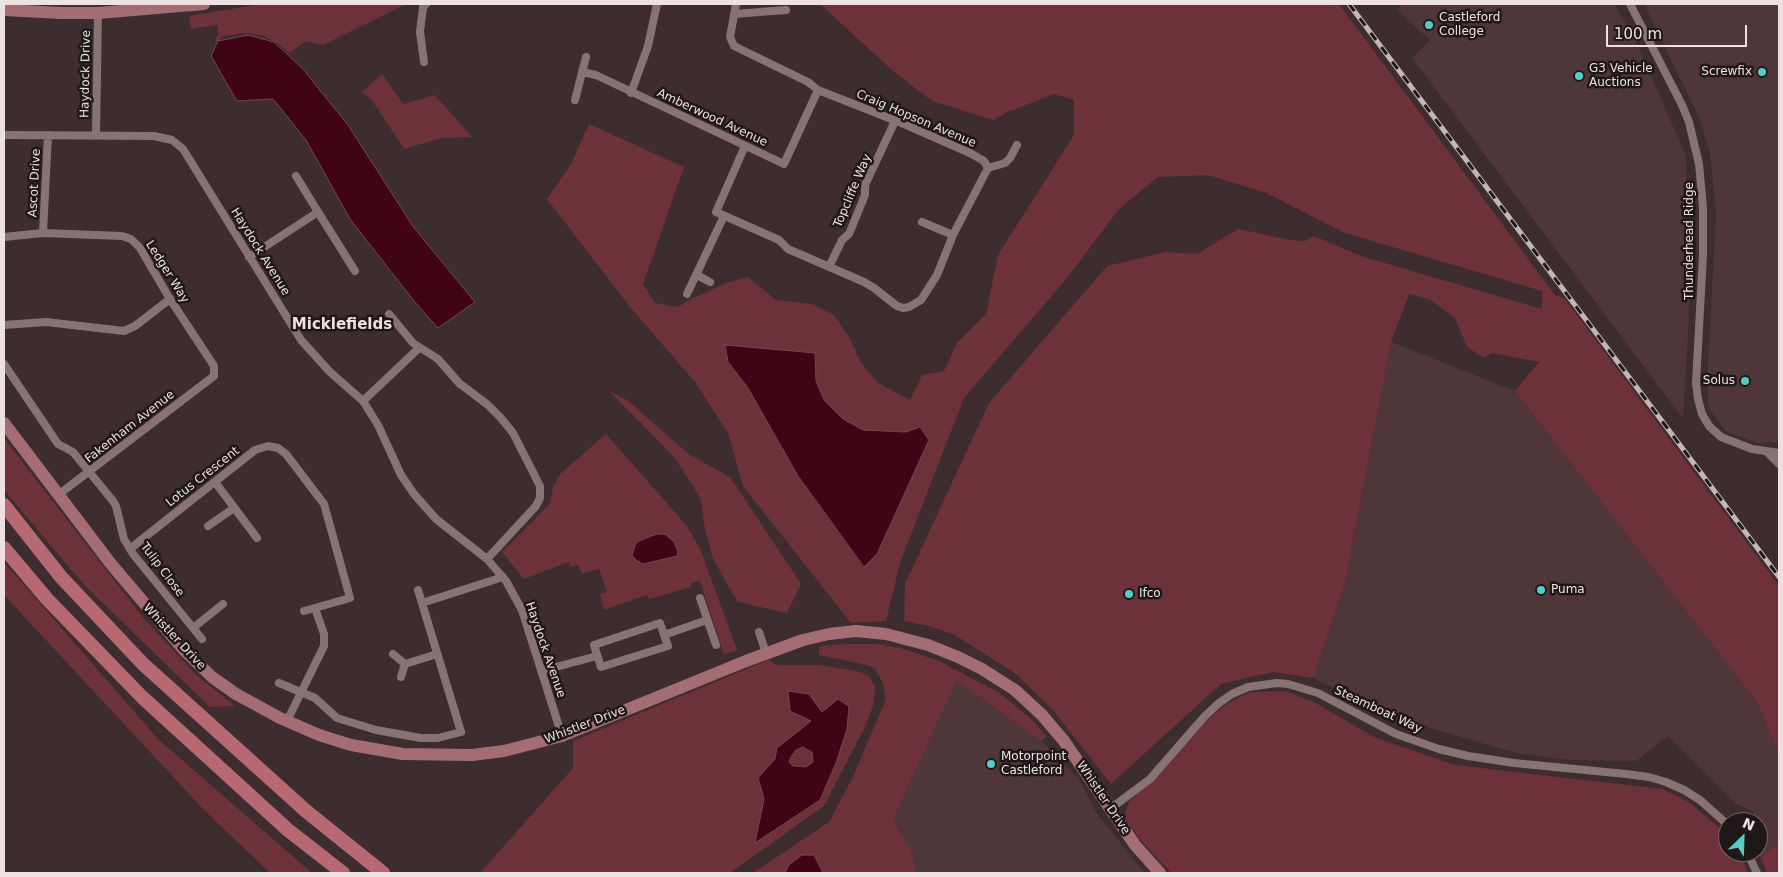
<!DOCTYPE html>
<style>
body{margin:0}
#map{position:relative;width:1783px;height:877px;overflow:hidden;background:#3e2d2e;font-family:"DejaVu Sans",sans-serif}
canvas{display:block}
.frame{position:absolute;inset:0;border:5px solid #ede1e2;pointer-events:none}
.north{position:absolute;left:1718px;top:812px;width:50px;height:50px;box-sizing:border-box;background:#1f1718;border:1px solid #716869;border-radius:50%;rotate:24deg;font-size:14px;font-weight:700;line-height:20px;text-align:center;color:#ede1e2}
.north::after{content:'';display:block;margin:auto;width:18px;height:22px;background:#53cdca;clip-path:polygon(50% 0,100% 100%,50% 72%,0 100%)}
.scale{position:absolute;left:1606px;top:25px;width:141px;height:22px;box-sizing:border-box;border:2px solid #ede1e2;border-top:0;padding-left:6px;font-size:15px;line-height:18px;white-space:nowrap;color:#ede1e2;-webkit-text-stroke:4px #1f1718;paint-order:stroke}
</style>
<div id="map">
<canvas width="1783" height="877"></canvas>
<div class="frame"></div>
<div class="north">N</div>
<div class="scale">100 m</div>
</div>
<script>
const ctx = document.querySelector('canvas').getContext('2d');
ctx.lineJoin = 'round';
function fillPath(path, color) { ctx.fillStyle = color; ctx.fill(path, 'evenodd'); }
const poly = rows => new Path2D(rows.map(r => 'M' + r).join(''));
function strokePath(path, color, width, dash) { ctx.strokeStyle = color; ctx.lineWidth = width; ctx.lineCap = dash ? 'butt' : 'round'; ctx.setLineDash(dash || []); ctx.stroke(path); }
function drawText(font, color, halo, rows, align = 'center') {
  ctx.font = font + ' "DejaVu Sans",sans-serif'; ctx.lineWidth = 5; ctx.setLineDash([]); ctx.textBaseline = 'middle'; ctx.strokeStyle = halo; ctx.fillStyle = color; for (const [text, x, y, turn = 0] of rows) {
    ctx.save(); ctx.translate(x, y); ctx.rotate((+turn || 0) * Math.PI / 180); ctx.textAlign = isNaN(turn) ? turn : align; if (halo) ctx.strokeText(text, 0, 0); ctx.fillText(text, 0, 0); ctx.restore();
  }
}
fillPath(poly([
 [1402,4,1614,4,1634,37,1686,156,1689,318,1683,418,1412,58,1430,40,1397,10],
 [1644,4,1779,4,1779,442,1758,443,1727,432,1709,409,1707,385,1716,214,1710,153,1699,117],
 [1391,342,1515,391,1757,702,1779,754,1779,841,1761,858,1757,852,1758,822,1750,822,1754,812,1735,803,1668,736,1636,761,1570,760,1516,753,1396,718,1313,678,1345,583],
 [957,679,1041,741,1079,779,1097,814,1145,873,917,873,911,851,893,819]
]), '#4f3739');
fillPath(poly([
 [262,4,406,4,323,45,306,41,289,53,279,44,262,35,243,33,224,36,216,42,215,40,218,34,218,25,191,29,189,16],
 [820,4,1339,4,1555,295,1552,294,1565,299,1779,586,1779,754,1757,702,1515,391,1539,362,1492,353,1484,358,1467,347,1455,318,1429,299,1409,294,1391,342,1345,583,1313,678,1273,672,1221,684,1111,784,1053,710,1016,674,955,635,929,626,904,621,905,584,989,403,1107,266,1166,252,1197,254,1238,229,1290,240,1305,241,1314,236,1361,256,1542,309,1542,291,1345,233,1266,193,1208,175,1158,177,1119,209,1067,278,964,398,900,563,886,621,851,623,743,486,728,433,695,382,630,307,547,199,571,164,589,124,684,167,643,284,655,303,678,307,689,300,729,282,748,277,776,300,812,304,834,315,849,337,861,363,878,383,910,400,922,375,944,371,957,343,986,314,998,255,1074,135,1074,100,1054,94,1008,112,993,120,932,101,893,71],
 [725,345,816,381,824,400,843,419,863,430,906,432,919,427,863,567,798,476,748,388,728,362],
 [382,74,403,104,435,95,472,137,441,138,404,149,371,99,362,92],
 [609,391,627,400,690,455,730,477,801,584,787,613,738,602,728,586,712,556,704,524,701,500,694,488,674,457],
 [606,434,687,526,701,551,737,650,724,655,700,581,691,583,691,587,649,599,647,595,604,610,600,594,607,592,599,569,582,574,578,565,571,567,568,562,524,579,502,552,550,504,553,487,560,474],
 [4,438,141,615,196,675,235,706,210,707,85,586,4,490],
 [4,562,158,739,312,873,270,873,203,809,4,595],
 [847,644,877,644,900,648,939,661,1000,693,1032,720,1047,736,1041,741,957,680,893,819,911,851,917,873,823,873,814,855,789,865,785,873,753,873,829,822,852,779,886,699,883,683,875,669,867,665,819,655,819,649,821,646],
 [768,660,777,665,820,665,857,671,869,676,875,687,874,703,865,727,824,806,730,873,480,873,573,768,573,741],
 [822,713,847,729,836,763,820,800,756,842,765,799,758,777,775,759,778,748],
 [1285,691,1314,702,1374,737,1455,765,1662,789,1689,802,1723,831,1728,839,1728,852,1737,852,1745,865,1748,873,1171,873,1138,837,1124,816,1129,802,1211,717,1228,703,1250,692],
 [803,747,812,752,813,762,806,767,793,766,789,762,791,757,796,750],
 [1779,841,1779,873,1767,873,1761,858]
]), '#6c3139');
const water = poly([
 [248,35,274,42,302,68,348,125,414,228,475,302,438,328,414,301,350,219,306,140,273,99,237,101,211,56,218,41,248,35],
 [725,345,815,353,816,381,824,400,843,419,863,430,906,432,920,427,929,440,877,554,864,567,798,476,748,388,728,362,725,345],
 [657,534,665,534,674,542,678,552,677,556,643,564,636,560,632,555,636,543,641,540,657,534],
 [788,691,809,694,822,712,838,699,849,706,847,729,836,763,820,800,755,843,764,799,758,778,775,759,777,748,811,721,790,711,788,691],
 [803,747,812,752,813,762,806,767,793,766,789,762,791,757,796,750,803,747],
 [802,855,814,855,823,873,785,873,789,865,802,855]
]);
fillPath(water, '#410414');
strokePath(water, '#754652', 1);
strokePath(poly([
 [736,4,730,37,734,46,808,82,818,90,904,124,970,153,984,161,988,168],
 [1630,4,1682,105,1689,122,1699,164,1703,207,1703,255,1696,383,1698,399,1702,414,1709,426,1721,437,1752,449,1779,453],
 [734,14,786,10],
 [424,62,420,32,423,7,426,4],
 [582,72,596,75,784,164,818,90],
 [631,93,648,46,657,4],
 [575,100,586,57],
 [4,135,154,136,172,140,183,149,301,340,330,372,363,401,378,425,401,475,414,494,436,519,487,559,506,581,522,610,562,736],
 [96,135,98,13],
 [745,146,716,212,779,240,788,249,864,282,874,288,897,306,903,308,909,307,921,300,937,275,953,235,988,168],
 [988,168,1005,163,1010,158,1017,145],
 [296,176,318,212],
 [922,222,953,235],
 [43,233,48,135],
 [4,237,43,233,122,236,131,239,140,248,170,299,214,366,214,376,58,495],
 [249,257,318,212,355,271],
 [829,267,842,240,849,234,865,195,865,185,895,121],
 [697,275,710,282],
 [687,294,724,216],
 [389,314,413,343,438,359,459,383,488,405,501,418,513,433,540,486,540,498,536,506,487,559],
 [4,325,46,322,124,331,135,326,170,299],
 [4,364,58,444,73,452,113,501,116,506,124,539,133,554,202,639],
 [363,401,419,348],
 [1767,452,1779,464],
 [215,482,257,538],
 [208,526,234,508],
 [131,548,255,450,268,446,278,448,286,454,324,504,350,598,304,611],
 [700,598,716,645],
 [422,603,503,577],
 [660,623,668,646,601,667,594,645,660,623],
 [193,628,223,604],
 [759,632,766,653],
 [664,635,707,620],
 [393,654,405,664,401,677],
 [405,664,437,654],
 [541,671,597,656],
 [279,683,315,698,337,718,376,730,421,738,438,738,461,732,418,590],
 [287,721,324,646,324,634,315,608],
 [1110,809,1150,779,1205,716,1219,703,1232,694,1248,687,1277,683,1288,684,1318,693,1396,734,1439,749,1468,756,1514,763,1626,774,1649,777,1666,782,1684,790,1700,800,1728,825],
 [1747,852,1757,873]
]), '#877374', 8);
strokePath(poly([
 [4,10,61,13,98,13,204,4],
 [4,423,111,564,184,650,212,677,236,694,280,718,319,735,351,745,403,754,472,755,504,751,562,736,746,661,803,640,829,634,856,631,886,634,928,645,958,657,982,669,1015,690,1042,715,1064,741,1135,845,1160,873]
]), '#a46d73', 12);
strokePath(poly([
 [4,505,61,577,143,664,306,811,383,873],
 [4,548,47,599,142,697,288,830,343,873]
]), '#b76973', 14);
const rail = poly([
 [1349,4,1779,577]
]);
strokePath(rail, '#c3b6b7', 5);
strokePath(rail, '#1f1718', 3, [9]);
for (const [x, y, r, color] of [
 [1429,25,5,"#53cdca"],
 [1762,72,5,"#53cdca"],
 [1579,76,5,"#53cdca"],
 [1745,381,5,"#53cdca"],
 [1541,590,5,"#53cdca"],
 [1129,594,5,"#53cdca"],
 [991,764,5,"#53cdca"]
]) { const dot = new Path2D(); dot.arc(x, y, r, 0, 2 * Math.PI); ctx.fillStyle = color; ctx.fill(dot); strokePath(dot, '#1f1718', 2); }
drawText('12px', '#ede1e2', '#1f1718', [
 ["Castleford",1439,18],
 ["College",1439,32],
 ["G3 Vehicle",1589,69],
 ["Auctions",1589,83],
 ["Screwfix",1752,72,"right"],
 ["Solus",1735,381,"right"],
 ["Puma",1551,590],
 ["Ifco",1139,594],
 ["Motorpoint",1001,757],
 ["Castleford",1001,771]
], 'left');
drawText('12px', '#ede1e2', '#1f1718', [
 ["Haydock Drive",86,74,-89],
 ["Amberwood Avenue",712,118,25],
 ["Craig Hopson Avenue",916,119,23],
 ["Ascot Drive",35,183,-87],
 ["Topcliffe Way",853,191,-67],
 ["Thunderhead Ridge",1690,241,-90],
 ["Haydock Avenue",260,252,58],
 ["Ledger Way",167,272,58],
 ["Fakenham Avenue",130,427,-38],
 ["Lotus Crescent",203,477,-38],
 ["Tulip Close",162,570,53],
 ["Whistler Drive",174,637,47],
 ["Haydock Avenue",545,650,71],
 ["Steamboat Way",1378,710,25],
 ["Whistler Drive",585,725,-21],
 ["Whistler Drive",1103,798,56]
]);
drawText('bold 15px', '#ede1e2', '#1f1718', [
 ["Micklefields",342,325]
]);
</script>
